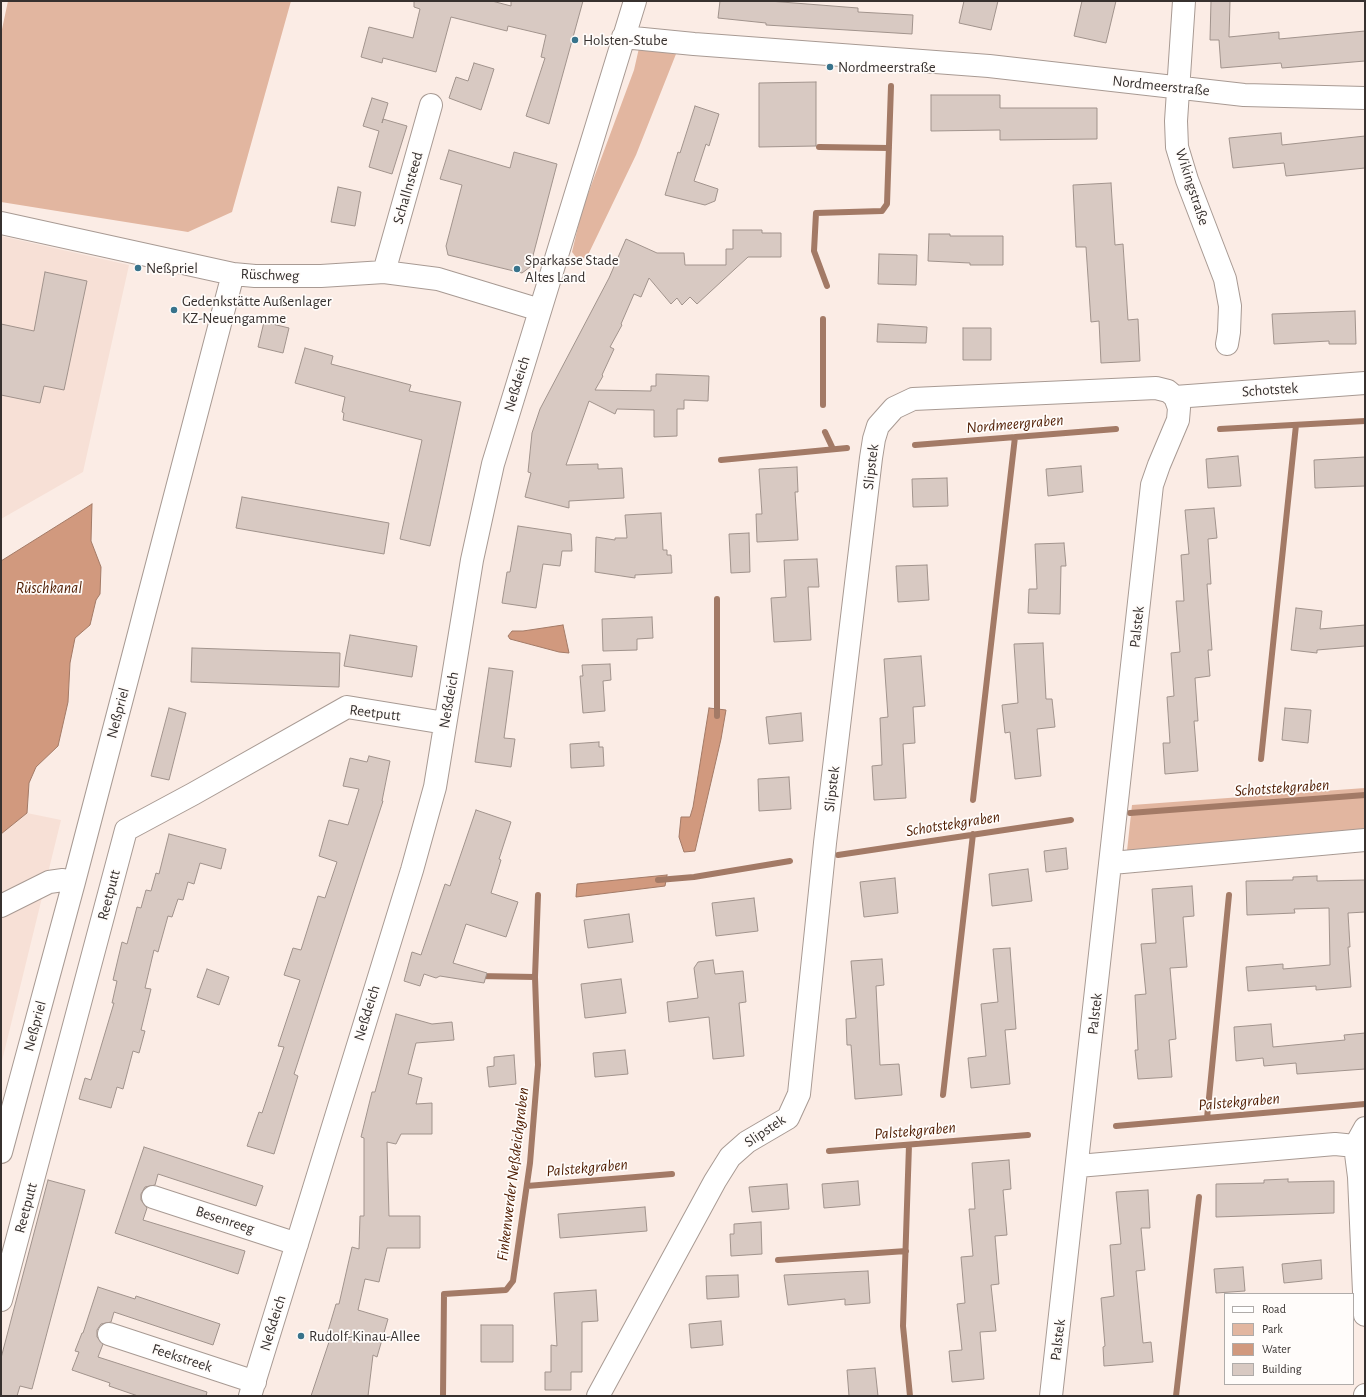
<!DOCTYPE html>
<meta charset="utf-8">
<style>
body{margin:0}
#map{position:relative;width:1366px;height:1397px;overflow:hidden;background:#fbece5;font-family:"Alegreya Sans",sans-serif}
canvas{display:block}
.frame{position:absolute;inset:0;border:2px solid #37312f;pointer-events:none}
.legend{position:absolute;left:1224px;top:1293px;width:130px;height:92px;box-sizing:border-box;background:#fffcfa;border:1px solid #afaba9;margin:0;padding:5px 7px;list-style:none;font-size:12px;color:#37312f}
.legend li{display:flex;align-items:center;gap:8px;height:20px}
.legend b{width:20px;border:1px solid #afaba9}
</style>
<div id="map">
<canvas width="1366" height="1397"></canvas>
<div class="frame"></div>
<ul class="legend">
<li><b style="height:5px;background:#fff"></b>Road</li>
<li><b style="height:11px;background:#e2b6a0"></b>Park</li>
<li><b style="height:11px;background:#d1997e"></b>Water</li>
<li><b style="height:11px;background:#d8c9c2"></b>Building</li>
</ul>
</div>
<script>
const ctx = document.querySelector('canvas').getContext('2d');
ctx.lineJoin = 'round';
function fillPath(path, color) { ctx.fillStyle = color; ctx.fill(path, 'evenodd'); }
const poly = rows => new Path2D(rows.map(r => 'M' + r).join(''));
function strokePath(path, color, width, dash) { ctx.strokeStyle = color; ctx.lineWidth = width; ctx.lineCap = dash ? 'butt' : 'round'; ctx.setLineDash(dash || []); ctx.stroke(path); }
function drawText(font, color, halo, rows, align = 'center') {
  ctx.font = font + ' "Alegreya Sans",sans-serif'; ctx.lineWidth = 3.5; ctx.setLineDash([]); ctx.textBaseline = 'middle'; ctx.strokeStyle = halo; ctx.fillStyle = color; for (const [text, x, y, turn = 0] of rows) {
    ctx.save(); ctx.translate(x, y); ctx.rotate((+turn || 0) * Math.PI / 180); ctx.textAlign = isNaN(turn) ? turn : align; if (halo) ctx.strokeText(text, 0, 0); ctx.fillText(text, 0, 0); ctx.restore();
  }
}
fillPath(poly([
 [1,236,129,265,83,472,1,519],
 [27,813,61,820,1,1065,1,834]
]), '#f7e0d6');
fillPath(poly([
 [8,1,291,1,232,212,188,232,1,202,1,34],
 [639,48,676,54,636,155,587,257,579,261,572,252,582,210,634,70],
 [1365,788,1365,832,1127,851,1132,805]
]), '#e2b6a0');
const water = poly([
 [92,504,91,541,101,567,100,594,96,600,90,625,75,638,70,663,68,702,58,746,36,767,29,783,27,813,1,834,1,561,92,504],
 [563,625,569,653,559,652,510,639,508,636,512,631,523,631,563,625],
 [709,708,726,710,721,739,695,851,684,852,679,837,681,817,690,817,693,807,709,708],
 [667,875,665,886,576,897,577,884,667,875]
]);
fillPath(water, '#d1997e');
strokePath(water, '#a37a66', 1);
strokePath(poly([
 [819,147,889,148],
 [827,286,814,251,816,213,882,211,887,204,891,86],
 [823,405,823,319],
 [1220,429,1365,421],
 [825,432,833,449],
 [915,445,1116,429],
 [721,460,847,448],
 [717,599,717,716],
 [1261,759,1296,425],
 [973,800,1015,437],
 [1130,813,1365,795],
 [838,855,1071,820],
 [658,880,694,877,790,861],
 [478,976,535,977],
 [943,1095,973,834],
 [1207,1118,1229,895],
 [1116,1126,1365,1104],
 [909,1145,903,1326,910,1396],
 [829,1151,1028,1135],
 [527,1186,672,1174],
 [778,1260,906,1251],
 [443,1396,444,1294,506,1290,513,1281,530,1163,538,1065,535,977,538,895],
 [1176,1396,1199,1197]
]), '#a37a66', 6);
const building = poly([
 [414,1,492,1,511,6,511,1,583,1,549,124,526,116,545,58,541,57,546,35,508,26,507,31,451,17,436,72,383,58,382,63,361,57,369,27,413,38,420,9,414,7,414,1],
 [720,1,769,1,858,8,858,12,913,15,912,34,766,25,766,23,718,18,720,1],
 [964,1,998,1,991,30,959,23,964,1],
 [1082,1,1116,1,1106,43,1074,36,1082,1],
 [1211,1,1230,1,1229,37,1279,32,1279,39,1365,31,1365,61,1282,68,1281,63,1221,68,1219,40,1210,40,1211,1],
 [474,63,494,69,481,110,449,98,456,77,468,81,474,63],
 [816,82,816,146,759,147,759,83,816,82],
 [931,95,1000,95,1000,108,1097,108,1097,139,1000,140,1000,130,931,131,931,95],
 [372,98,388,103,382,123,383,119,407,126,392,174,369,167,379,131,363,126,372,98],
 [695,106,719,114,709,146,706,144,694,181,718,189,715,201,705,205,665,195,678,152,680,153,695,106],
 [1281,133,1282,145,1365,136,1365,168,1286,176,1284,163,1233,168,1229,138,1281,133],
 [449,150,510,168,514,152,557,164,530,267,522,273,448,255,446,246,462,185,440,179,449,150],
 [1111,183,1115,245,1123,244,1128,320,1138,319,1140,361,1101,363,1099,321,1091,322,1086,247,1076,247,1073,185,1111,183],
 [338,187,361,192,355,226,331,222,338,187],
 [733,230,762,230,762,233,781,233,781,257,748,257,697,304,690,297,682,305,677,298,671,304,649,278,641,297,634,294,621,324,622,325,610,347,614,349,602,375,603,376,595,390,651,391,651,386,656,386,656,374,709,376,708,401,684,400,684,409,677,409,677,436,654,437,654,410,617,409,615,414,589,401,566,465,598,464,598,469,622,468,624,498,569,501,569,508,525,497,531,473,528,472,532,433,540,409,609,278,626,239,657,253,684,253,685,265,726,265,726,249,733,249,733,230],
 [929,234,950,234,950,236,1003,236,1003,265,970,265,970,263,928,261,929,234],
 [879,254,917,255,916,285,878,284,879,254],
 [45,272,87,281,64,390,44,386,40,403,1,395,1,324,34,331,45,272],
 [1355,311,1356,344,1329,344,1329,341,1274,344,1272,314,1355,311],
 [264,322,289,328,283,353,258,347,264,322],
 [878,324,927,327,926,343,877,342,878,324],
 [963,328,991,328,991,360,963,360,963,328],
 [305,348,333,356,331,364,411,385,409,391,461,402,430,546,400,539,422,440,343,420,344,413,342,412,345,397,295,383,305,348],
 [1238,456,1241,486,1208,488,1206,459,1238,456],
 [1365,457,1365,486,1315,488,1314,460,1365,457],
 [1081,466,1083,492,1048,496,1046,469,1081,466],
 [797,467,798,492,795,492,798,540,757,542,756,514,762,514,759,469,797,467],
 [947,478,948,506,913,507,912,479,947,478],
 [242,497,389,523,384,554,236,528,242,497],
 [1214,508,1217,538,1208,539,1211,584,1207,584,1212,650,1208,650,1210,676,1195,678,1198,721,1194,721,1198,771,1165,774,1163,743,1170,743,1167,697,1174,696,1171,653,1180,652,1176,601,1184,601,1181,555,1189,554,1185,510,1214,508],
 [661,513,663,550,667,550,667,555,671,555,672,573,635,575,635,578,595,572,596,537,615,540,615,538,627,538,625,515,661,513],
 [518,526,571,534,572,551,562,551,560,566,543,564,536,608,502,603,507,572,510,572,518,526],
 [749,533,750,572,731,573,729,534,749,533],
 [1064,543,1066,566,1061,566,1060,614,1028,613,1029,589,1037,589,1035,544,1064,543],
 [817,559,819,587,808,587,811,640,774,642,771,598,786,597,784,560,817,559],
 [927,565,929,600,898,602,896,566,927,565],
 [1296,608,1322,611,1320,629,1365,625,1365,646,1317,650,1317,653,1291,650,1296,608],
 [652,617,653,638,637,639,637,650,603,651,602,619,652,617],
 [350,635,417,646,412,677,344,666,350,635],
 [1043,643,1046,699,1052,699,1055,727,1037,729,1041,776,1015,779,1010,732,1005,733,1002,705,1018,703,1014,644,1043,643],
 [192,648,340,653,339,687,191,682,192,648],
 [921,656,925,706,913,707,915,743,903,744,906,798,874,800,872,766,882,765,880,718,888,717,884,659,921,656],
 [610,664,611,680,603,681,605,711,583,713,580,676,583,676,582,665,610,664],
 [489,668,513,671,504,738,515,739,511,767,475,762,489,668],
 [169,708,186,713,169,780,151,776,169,708],
 [1285,708,1311,710,1308,743,1282,740,1285,708],
 [801,713,803,741,769,744,766,717,801,713],
 [599,742,599,747,603,747,604,766,571,768,570,744,599,742],
 [369,756,390,761,382,801,383,801,294,1074,298,1076,274,1154,247,1146,259,1112,262,1113,284,1047,278,1046,300,980,284,975,293,948,301,950,318,896,325,898,337,862,319,856,329,820,348,825,359,789,343,786,350,758,367,762,369,756],
 [789,777,791,809,759,811,758,779,789,777],
 [476,810,511,822,499,859,501,860,491,893,518,902,506,937,466,924,453,963,487,973,484,983,440,976,436,978,424,974,420,986,404,981,412,952,421,955,445,884,450,886,476,810],
 [169,834,226,849,221,869,200,863,194,884,188,882,183,900,178,899,172,917,168,916,158,952,154,950,145,988,151,989,141,1030,145,1031,139,1053,133,1051,123,1089,117,1087,111,1108,79,1099,85,1078,91,1080,114,1003,112,1003,117,981,113,980,122,942,127,944,137,907,141,908,146,890,151,891,156,873,159,874,169,834],
 [1066,848,1068,869,1046,872,1044,851,1066,848],
 [1028,869,1032,901,992,906,989,874,1028,869],
 [1317,876,1317,881,1365,880,1365,912,1348,913,1350,947,1348,947,1351,987,1316,990,1316,986,1248,991,1246,967,1283,964,1283,969,1330,965,1329,908,1294,909,1295,913,1247,915,1246,881,1293,880,1293,877,1317,876],
 [895,878,898,913,864,917,860,882,895,878],
 [1192,886,1194,916,1183,917,1187,967,1170,968,1176,1039,1169,1040,1172,1077,1138,1079,1135,1050,1138,1050,1135,995,1146,994,1141,944,1156,943,1152,889,1192,886],
 [754,898,758,931,716,936,712,903,754,898],
 [629,914,633,942,588,948,584,920,629,914],
 [1010,948,1016,1029,1005,1030,1010,1084,971,1088,968,1058,986,1056,981,1004,998,1002,993,949,1010,948],
 [882,959,884,985,876,986,880,1065,899,1064,902,1095,855,1099,851,1045,847,1045,846,1019,856,1018,851,961,882,959],
 [713,960,715,974,743,971,746,1002,739,1003,744,1056,713,1059,709,1017,669,1022,667,1002,698,998,694,968,698,962,713,960],
 [207,969,229,977,219,1005,197,997,207,969],
 [621,979,626,1013,585,1018,581,984,621,979],
 [396,1014,432,1024,452,1022,454,1040,416,1043,408,1074,422,1078,416,1104,432,1103,432,1134,401,1134,396,1144,387,1142,389,1216,420,1216,420,1248,387,1248,379,1282,365,1279,358,1310,388,1319,377,1357,373,1355,368,1396,311,1396,329,1342,325,1341,336,1304,339,1304,352,1247,359,1249,360,1216,364,1216,364,1138,361,1137,372,1092,375,1092,396,1014],
 [1271,1024,1273,1047,1345,1040,1344,1035,1365,1033,1365,1069,1297,1074,1296,1063,1264,1066,1263,1058,1236,1061,1234,1027,1271,1024],
 [625,1050,628,1074,595,1077,593,1053,625,1050],
 [514,1055,516,1084,489,1087,487,1067,494,1066,494,1057,514,1055],
 [144,1147,263,1186,256,1206,158,1174,155,1185,145,1187,141,1194,141,1200,147,1208,143,1220,245,1251,238,1274,115,1233,144,1147],
 [1009,1160,1011,1189,1003,1190,1007,1235,995,1236,999,1284,991,1285,996,1331,980,1332,984,1379,952,1382,949,1351,962,1350,957,1304,965,1303,961,1257,973,1256,969,1209,975,1209,972,1163,1009,1160],
 [1288,1179,1288,1182,1334,1181,1334,1213,1216,1217,1216,1184,1264,1183,1264,1180,1288,1179],
 [48,1180,85,1190,32,1389,20,1386,17,1396,1,1396,1,1358,48,1180],
 [858,1181,860,1205,824,1208,822,1184,858,1181],
 [787,1184,789,1209,752,1212,749,1187,787,1184],
 [1148,1190,1150,1228,1141,1228,1145,1270,1136,1271,1143,1343,1151,1342,1153,1362,1104,1366,1103,1347,1105,1346,1101,1298,1114,1296,1110,1245,1121,1244,1116,1192,1148,1190],
 [645,1207,647,1231,560,1238,558,1214,645,1207],
 [761,1222,762,1254,731,1256,730,1234,734,1234,734,1224,761,1222],
 [1321,1260,1322,1279,1284,1283,1282,1264,1321,1260],
 [1243,1267,1245,1291,1216,1293,1214,1269,1243,1267],
 [868,1271,870,1303,845,1305,845,1299,788,1305,784,1275,868,1271],
 [738,1275,739,1297,707,1299,706,1276,738,1275],
 [98,1287,135,1299,136,1296,220,1324,213,1345,114,1312,111,1322,101,1324,97,1330,97,1337,103,1344,98,1357,207,1392,206,1396,138,1396,109,1386,110,1383,72,1370,79,1352,75,1351,82,1333,83,1333,98,1287],
 [596,1290,598,1321,582,1322,582,1372,571,1372,571,1390,545,1390,545,1372,551,1372,551,1345,557,1346,554,1293,596,1290],
 [721,1321,723,1345,691,1348,689,1324,721,1321],
 [481,1325,513,1325,513,1362,481,1362,481,1325],
 [875,1368,878,1396,849,1396,847,1370,875,1368]
]);
fillPath(building, '#d8c9c2');
strokePath(building, '#a1938c', 1);
const minor = poly([
 [1184,1,1176,121,1177,147,1187,180,1225,279,1230,306,1229,332,1227,344],
 [623,37,694,44,989,66,1244,95,1365,98],
 [1,223,233,274,255,276,321,276,384,272,438,279,540,310],
 [384,272,431,105],
 [1175,397,1365,383],
 [1112,863,1365,840],
 [1,906,49,882,63,880,74,882],
 [1365,1128,1355,1146,1359,1177,1365,1315],
 [1,1152,74,882,233,274],
 [1078,1166,1335,1144,1355,1146],
 [153,1197,297,1244],
 [1,1300,126,830,193,794,347,707,445,723],
 [109,1334,255,1382],
 [250,1396,412,870,435,787,472,560,493,464,635,1],
 [598,1396,715,1181,730,1157,747,1142,788,1118,799,1094,825,843,871,458,874,439,878,426,894,408,913,399,1156,388,1168,391,1175,397,1179,408,1178,420,1159,465,1152,485,1051,1396],
 [1365,1396,1365,1395]
]);
strokePath(minor, '#a89a93', 24);
strokePath(minor, '#fff', 22);
for (const [x, y, r, color] of [
 [575,40,4,"#38738b"],
 [830,67,4,"#38738b"],
 [138,268,4,"#38738b"],
 [517,269,4,"#38738b"],
 [174,310,4,"#38738b"],
 [301,1336,4,"#38738b"]
]) { const dot = new Path2D(); dot.arc(x, y, r, 0, 2 * Math.PI); ctx.fillStyle = color; ctx.fill(dot); strokePath(dot, '#fffcfa', 1.5); }
drawText('15px', '#37312f', '#fffcfa', [
 ["Holsten-Stube",583,40],
 ["Nordmeerstraße",838,67],
 ["Sparkasse Stade",525,260],
 ["Altes Land",525,277],
 ["Neßpriel",146,268],
 ["Gedenkstätte Außenlager",182,301],
 ["KZ-Neuengamme",182,318],
 ["Rudolf-Kinau-Allee",309,1336]
], 'left');
drawText('15px', '#37312f', '#fffcfa', [
 ["Nordmeerstraße",1161,86,6],
 ["Wikingstraße",1192,187,72],
 ["Schallnsteed",408,188,-74],
 ["Rüschweg",270,275,2],
 ["Neßdeich",517,384,-73],
 ["Schotstek",1270,390,-4],
 ["Slipstek",871,467,-83],
 ["Palstek",1137,627,-84],
 ["Neßdeich",449,700,-80],
 ["Neßpriel",118,713,-75],
 ["Reetputt",375,713,7],
 ["Slipstek",832,789,-83],
 ["Reetputt",109,895,-75],
 ["Neßdeich",367,1013,-73],
 ["Palstek",1095,1014,-84],
 ["Neßpriel",35,1026,-75],
 ["Slipstek",765,1131,-34],
 ["Reetputt",26,1208,-75],
 ["Besenreeg",225,1220,18],
 ["Neßdeich",273,1323,-73],
 ["Palstek",1058,1340,-83],
 ["Feekstreek",182,1358,18]
]);
drawText('italic 16px', '#4f1c00', '#fffcfa', [
 ["Nordmeergraben",1015,424,-5],
 ["Rüschkanal",49,588],
 ["Schotstekgraben",1282,788,-4],
 ["Schotstekgraben",953,824,-9],
 ["Palstekgraben",1239,1102,-5],
 ["Palstekgraben",915,1131,-5],
 ["Palstekgraben",587,1168,-5],
 ["Finkenwerder Neßdeichgraben",513,1174,-83]
]);
</script>
